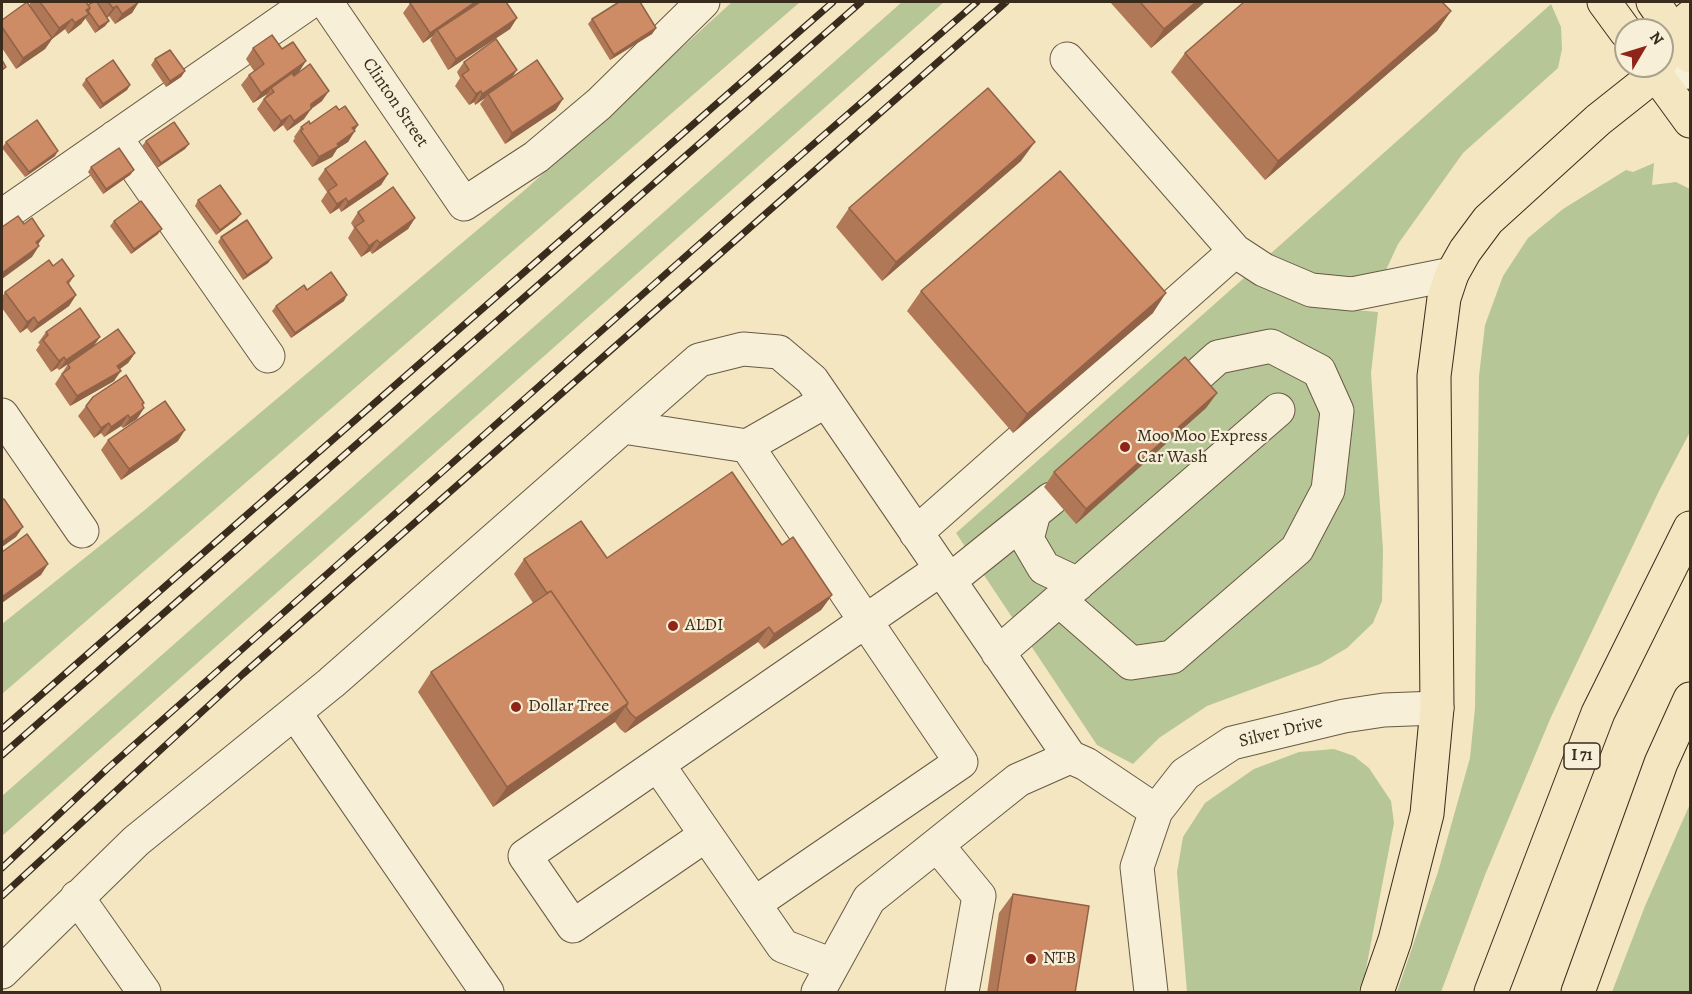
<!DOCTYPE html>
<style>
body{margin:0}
#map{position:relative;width:1692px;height:994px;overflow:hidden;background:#f3e6c1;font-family:Alegreya,serif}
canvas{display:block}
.frame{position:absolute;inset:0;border:3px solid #3a2c1d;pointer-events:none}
.north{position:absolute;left:1614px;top:18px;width:60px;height:60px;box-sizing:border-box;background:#f7efd7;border:2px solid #aba18d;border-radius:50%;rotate:52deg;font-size:16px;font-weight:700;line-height:24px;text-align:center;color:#3a2c1d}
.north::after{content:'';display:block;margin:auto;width:21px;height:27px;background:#8f2418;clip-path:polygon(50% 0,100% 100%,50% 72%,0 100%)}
</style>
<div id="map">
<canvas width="1692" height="994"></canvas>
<div class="frame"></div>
<div class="north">N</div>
</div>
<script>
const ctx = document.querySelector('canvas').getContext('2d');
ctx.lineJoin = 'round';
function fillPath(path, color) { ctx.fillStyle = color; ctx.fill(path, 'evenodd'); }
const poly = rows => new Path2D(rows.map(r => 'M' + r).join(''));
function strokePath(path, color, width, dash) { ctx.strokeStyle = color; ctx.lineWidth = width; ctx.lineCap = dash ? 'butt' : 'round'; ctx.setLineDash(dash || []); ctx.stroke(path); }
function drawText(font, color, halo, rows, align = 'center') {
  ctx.font = font + ' Alegreya,serif'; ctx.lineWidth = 4.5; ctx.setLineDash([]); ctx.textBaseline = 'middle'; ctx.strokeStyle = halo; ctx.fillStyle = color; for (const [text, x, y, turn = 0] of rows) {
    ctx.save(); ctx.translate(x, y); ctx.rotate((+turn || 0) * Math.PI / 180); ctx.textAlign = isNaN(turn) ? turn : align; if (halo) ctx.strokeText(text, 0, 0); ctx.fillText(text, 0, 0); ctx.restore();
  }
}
fillPath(poly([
 [732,2,800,2,2,694,2,624,146,509,526,189],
 [902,2,944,2,2,836,2,796],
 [1551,4,1561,27,1562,49,1558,68,1463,153,1398,244,1386,270,1334,282,1312,276,1269,255],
 [1654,163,1652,185,1676,182,1690,189,1690,432,1659,491,1551,717,1485,875,1441,992,1397,992,1438,872,1470,758,1475,708,1479,376,1485,325,1503,276,1528,238,1563,209,1626,170,1633,172],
 [1244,278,1345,309,1378,312,1371,373,1383,550,1382,601,1373,623,1347,648,1320,664,1207,706,1159,738,1133,764,1097,745,956,533],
 [1334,749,1354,756,1369,768,1391,801,1394,823,1365,974,1358,992,1187,992,1177,872,1183,837,1205,803,1254,769,1299,752],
 [1690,804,1690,992,1612,992,1645,906]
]), '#b7c696');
const minor = poly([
 [326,2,464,204,536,157,599,104,703,2],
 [1656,74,1690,72],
 [115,137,268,356],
 [2,216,310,2],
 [1235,251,1264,270,1311,290,1352,294,1452,274],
 [2,415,82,531],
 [623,427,747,446,826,401],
 [747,446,961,762,754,904],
 [1034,513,1027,539,1044,568,1078,584],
 [916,533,1235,251,1067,59],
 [949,581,1051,499],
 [1059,600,1131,663,1172,657,1297,549,1328,490,1337,411,1319,371,1271,346,1218,357,1189,383],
 [998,653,1278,410],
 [295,713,487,992],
 [658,765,783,946,832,965],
 [706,835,573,926,525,856,941,569],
 [937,845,979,896,962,992],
 [77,897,144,992],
 [2,972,136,841,331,683,699,360,743,349,779,352,812,380,1070,757],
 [818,992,869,899,1018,780,1070,757,1086,764,1156,811],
 [1151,992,1137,867,1156,811,1185,774,1232,743,1344,716,1384,710,1437,708]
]);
const major = poly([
 [1604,2,1626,32],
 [1653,2,1690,56],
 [1650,66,1690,121]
]);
const highway = poly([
 [1662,60,1673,32,1690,17],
 [1377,992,1395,940,1427,814,1437,708,1434,376,1444,298,1452,274,1465,251,1488,220,1598,120,1656,74,1659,66],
 [1491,992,1598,713,1690,528],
 [1578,992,1661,763,1690,699]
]);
strokePath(minor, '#685a46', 35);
strokePath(major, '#3a2c1d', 35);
strokePath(highway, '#3a2c1d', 35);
strokePath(minor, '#f7efd7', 33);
strokePath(major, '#f3e6c1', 33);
strokePath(highway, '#f3e6c1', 33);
const rail = poly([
 [2,729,833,2],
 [2,755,861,2],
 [2,868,108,768,748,201,977,2],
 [2,896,243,674,1006,2]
]);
strokePath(rail, '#3a2c1d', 7);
strokePath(rail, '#f7efd7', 4.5, [14]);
fillPath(poly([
 [31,2,86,2,88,5,93,2,138,2,132,13,115,24,109,16,107,18,109,21,105,26,95,33,85,18,81,24,68,34,65,29,52,39,45,49,16,69,2,48,2,20,29,5],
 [411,2,506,2,517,18,510,29,448,70,430,40,433,36,423,43,403,13],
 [1110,2,1205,2,1151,48],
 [1451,11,1437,31,1265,180,1171,72,1185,53],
 [592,19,656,28,652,34,610,60,588,24],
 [253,48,282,49,299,72,294,76,322,101,311,109,304,119,287,131,283,125,274,132,257,109,267,94,253,103,241,85,249,75,254,71,246,59],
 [155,59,185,71,181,77,166,87,151,65],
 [464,62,513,76,556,110,505,144,480,104,485,98,475,105,474,102,469,105,455,86,460,78,457,72],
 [86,79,130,85,127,90,100,109,82,85],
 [339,110,358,125,348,142,337,149,332,157,312,167,293,141,295,138,294,137,301,127,310,124],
 [146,141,189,144,185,149,157,168,142,146],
 [6,142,55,156,25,177,2,148],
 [1021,161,882,281,836,227,849,208],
 [91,167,134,170,130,175,103,194,88,172],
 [325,169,388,174,381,185,341,212,339,208,330,214,321,201,327,192,318,179],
 [198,200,237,219,216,235,195,206],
 [358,212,415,218,408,229,372,254,370,251,361,257,348,238,354,228,351,223],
 [114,221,158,234,131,254,110,226],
 [221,237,272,258,268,263,243,280,218,242],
 [53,266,74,276,69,284,76,295,69,306,31,333,27,328,20,333,2,308,2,297,5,292],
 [307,290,344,301,291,338,272,311,276,306],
 [921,291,1153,313,1013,433,907,311],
 [46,332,100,337,93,346,135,353,128,363,120,369,114,381,70,406,55,384,68,364,59,370,57,368,51,372,36,350,40,344,38,343],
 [1217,393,1206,408,1076,524,1044,487,1054,472],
 [143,405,144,408,137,419,123,428,121,426,104,437,101,433,94,438,78,416,86,406],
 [108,440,178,441,121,480,101,450],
 [782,545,832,595,821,610,764,649,758,642,625,733,620,729,615,722,493,807,418,692,431,672,533,603,514,574,524,559,607,558],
 [1013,894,1075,993,987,993,999,913]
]), '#b17858');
fillPath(poly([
 [139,2,132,13,115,24,122,14],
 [475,2,483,2,437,30,433,36,423,43,430,33],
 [1196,2,1205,2,1151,48,1164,29],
 [117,6,109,16,105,19,113,8],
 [90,8,83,17,89,14,81,24,68,34,75,23,86,10],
 [1451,11,1437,31,1265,180,1278,161],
 [517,18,510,29,448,70,456,59],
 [72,19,65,29,52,39,45,49,16,69,23,58,52,38,59,28],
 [109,21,105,26,95,33,99,27],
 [656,28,652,34,610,60,614,55],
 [306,61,299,72,273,90,271,88,267,94,253,103,261,93],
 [517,70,510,81,488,94,485,98,475,105,482,94],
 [185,71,181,77,166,87,170,81],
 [130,85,127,90,100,109,103,104],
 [329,91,322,101,311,109,304,119,287,131,294,121,311,104],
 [481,91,474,102,469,105,476,94],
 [563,99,556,110,505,144,512,133],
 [290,115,283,125,274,132,281,121],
 [358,125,351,134,355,131,348,142,337,149,332,157,312,167,319,157,337,144,352,128],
 [1035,142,1021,161,882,281,896,262],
 [189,144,185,149,157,168,161,163],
 [58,151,55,156,25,177,29,172],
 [134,170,130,175,103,194,106,189],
 [388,174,381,185,341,212,348,202],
 [346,198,339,208,330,214,337,204],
 [241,214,237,219,216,235,220,230],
 [415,218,408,229,372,254,380,243],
 [162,229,158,234,131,254,134,249],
 [44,236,37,246,36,242],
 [377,240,370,251,361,257,369,246],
 [39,246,32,257,2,279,2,273],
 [272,258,268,263,243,280,247,275],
 [1166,293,1153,313,1013,433,1027,414],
 [76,295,69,306,31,333,38,323],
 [347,295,344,301,291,338,295,333],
 [34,317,27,328,20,333,27,322],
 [100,337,93,347,59,370,66,360],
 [135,353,128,363,110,376,117,366],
 [64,357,57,368,51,372,59,361],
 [121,371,114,381,70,406,77,396],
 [1217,393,1206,408,1076,524,1086,509],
 [144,403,137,413,144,408,137,419,123,428,130,418,142,404],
 [128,415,121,426,104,437,111,427],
 [109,423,101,433,94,438,101,428],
 [185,430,178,441,121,480,129,469],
 [23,527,16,537,2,547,2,542],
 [48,564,41,575,2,603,2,598,3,596],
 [832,595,821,610,764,649,774,634],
 [769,627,758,642,625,733,636,718],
 [628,703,615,722,493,807,507,787]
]), '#906247');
const building = poly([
 [27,2,52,38,23,58,2,27,2,20,27,2],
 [40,2,86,2,90,8,86,10,89,14,75,23,72,19,59,28,40,2],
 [93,2,97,2,109,21,99,27,88,11,90,8,88,5,93,2],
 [108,2,139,2,122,14,117,6,113,8,108,2],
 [412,2,475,2,430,33,410,3,412,2],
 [480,2,506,2,517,18,456,59,437,30,480,2],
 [619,2,640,2,656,28,614,55,592,19,619,2],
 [1140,2,1196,2,1164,29,1140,2],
 [1244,2,1442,2,1451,11,1278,161,1185,53,1244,2],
 [272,35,282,49,293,42,306,61,261,93,249,75,264,64,253,48,272,35],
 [496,39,517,70,482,94,481,91,476,94,462,75,469,70,464,62,496,39],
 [170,50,185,71,170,81,155,59,170,50],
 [2,60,6,67,2,70,2,60],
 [113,60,130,85,103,104,86,79,113,60],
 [537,60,563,99,512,133,488,94,537,60],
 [310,64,329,91,311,104,311,109,294,121,290,115,281,121,264,99,274,92,271,88,292,73,294,76,310,64],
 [988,88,1035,142,896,262,849,208,988,88],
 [336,106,339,110,345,106,358,125,352,128,355,131,337,144,339,146,319,157,301,131,303,129,301,127,309,121,310,124,336,106],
 [37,120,58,151,29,172,6,142,37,120],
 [174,122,189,144,161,163,146,141,174,122],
 [365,141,388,174,348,202,346,198,337,204,328,191,337,185,325,169,365,141],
 [119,148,134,170,106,189,91,167,119,148],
 [1060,171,1166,293,1027,414,921,291,1060,171],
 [220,185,241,214,220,230,198,200,220,185],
 [393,187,415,218,380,243,377,240,369,246,355,227,364,221,358,212,393,187],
 [141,201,162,229,134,249,114,221,141,201],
 [18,216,24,224,32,218,44,236,36,242,39,246,2,273,2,227,18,216],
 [247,220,272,258,247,275,221,237,247,220],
 [62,259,74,276,67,282,76,295,38,323,34,317,27,322,5,292,49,260,53,266,62,259],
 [331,272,347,295,295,333,276,306,304,285,307,290,331,272],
 [80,308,100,337,66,360,64,357,59,361,43,340,48,335,46,332,80,308],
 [118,329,135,353,117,366,121,371,77,396,62,374,70,368,68,364,118,329],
 [1185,357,1217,393,1086,509,1054,472,1185,357],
 [126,375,144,403,142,404,144,408,130,418,128,415,111,427,109,423,101,428,86,406,93,397,126,375],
 [165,401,185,430,129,469,108,440,165,401],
 [732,472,782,545,793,537,832,595,774,634,769,627,636,718,631,714,626,707,628,703,551,591,547,593,524,559,581,521,607,558,732,472],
 [4,499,23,527,2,542,2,500,4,499],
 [27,534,48,564,3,596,2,594,2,552,27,534],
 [551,591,628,703,507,787,431,672,551,591],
 [1013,894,1089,906,1075,993,997,993,1013,894]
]);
fillPath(building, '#ce8c66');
strokePath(building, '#906247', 1.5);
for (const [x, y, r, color] of [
 [1125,447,6,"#8f2418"],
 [673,626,6,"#8f2418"],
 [516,707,6,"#8f2418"],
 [1031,959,6,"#8f2418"]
]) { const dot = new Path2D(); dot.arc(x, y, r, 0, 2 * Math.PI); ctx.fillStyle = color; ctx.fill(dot); strokePath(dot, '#f7efd7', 2); }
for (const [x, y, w] of [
 [1582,756,36]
]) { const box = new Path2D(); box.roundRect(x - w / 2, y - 13, w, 26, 4.5); ctx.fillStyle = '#f7efd7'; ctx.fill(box); strokePath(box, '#3a2c1d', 1.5); }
drawText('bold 16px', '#3a2c1d', null, [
 ["I 71",1582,756]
]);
drawText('18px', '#3a2c1d', '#f7efd7', [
 ["Clinton Street",395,103,56],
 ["Silver Drive",1281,732,-14]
]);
drawText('18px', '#3a2c1d', '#f7efd7', [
 ["Moo Moo Express",1137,437],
 ["Car Wash",1137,458],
 ["ALDI",685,626],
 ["Dollar Tree",528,707],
 ["NTB",1043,959]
], 'left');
</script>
